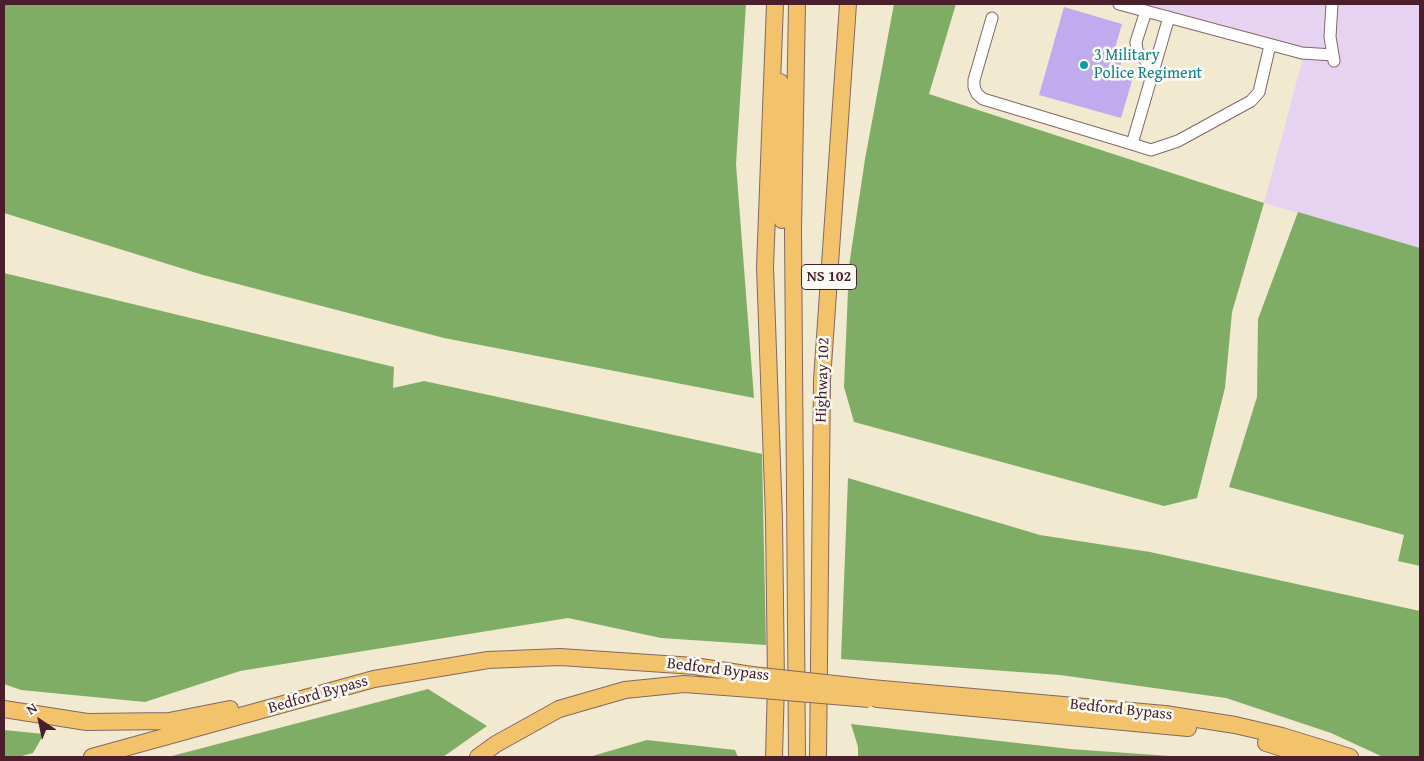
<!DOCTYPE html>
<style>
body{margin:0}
#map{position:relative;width:1424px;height:761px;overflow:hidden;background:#f1ead1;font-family:"Gentium Book Plus",serif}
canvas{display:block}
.frame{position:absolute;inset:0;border:5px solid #4a1f2b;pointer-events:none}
.north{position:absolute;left:15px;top:696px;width:50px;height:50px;-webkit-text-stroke:4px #fdfcf7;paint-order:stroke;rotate:326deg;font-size:14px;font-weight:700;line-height:20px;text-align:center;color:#4a1f2b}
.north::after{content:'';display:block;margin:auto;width:18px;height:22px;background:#4a1f2b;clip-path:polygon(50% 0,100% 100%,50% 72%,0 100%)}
</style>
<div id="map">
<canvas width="1424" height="761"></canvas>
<div class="frame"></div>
<div class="north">N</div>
</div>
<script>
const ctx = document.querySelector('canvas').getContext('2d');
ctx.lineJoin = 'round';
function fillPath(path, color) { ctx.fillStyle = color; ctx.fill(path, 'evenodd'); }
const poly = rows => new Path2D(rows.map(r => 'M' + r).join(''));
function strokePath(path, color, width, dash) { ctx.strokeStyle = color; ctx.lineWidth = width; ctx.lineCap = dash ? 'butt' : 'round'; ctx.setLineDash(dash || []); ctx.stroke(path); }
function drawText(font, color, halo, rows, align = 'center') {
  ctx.font = font + ' "Gentium Book Plus",serif'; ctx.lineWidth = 5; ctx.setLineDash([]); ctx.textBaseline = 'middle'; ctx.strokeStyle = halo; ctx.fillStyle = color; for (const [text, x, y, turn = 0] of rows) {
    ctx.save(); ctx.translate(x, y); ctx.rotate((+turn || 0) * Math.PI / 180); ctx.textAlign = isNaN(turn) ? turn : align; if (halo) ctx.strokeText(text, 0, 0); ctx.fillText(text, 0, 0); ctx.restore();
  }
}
fillPath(poly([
 [1104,4,1420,4,1420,248,1264,203,1303,58]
]), '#e5d3f1');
fillPath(poly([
 [4,4,746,4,736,164,754,398,444,338,203,275,4,213],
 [894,4,956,4,929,94,1264,203,1232,312,1225,388,1197,498,1164,506,854,422,844,387,849,266,865,159],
 [1298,212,1420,248,1420,566,1398,561,1404,535,1229,487,1257,397,1258,319],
 [4,273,394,367,393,388,424,381,762,454,766,645,661,638,568,618,240,671,145,702,21,690,4,684],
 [848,478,1040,535,1150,552,1420,611,1420,757,1383,757,1331,733,1226,698,1060,675,841,659],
 [428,689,487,726,443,757,168,757],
 [851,724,1070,749,1184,757,858,757,858,747],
 [4,730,44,734,33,753,18,757,4,757],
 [647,740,735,750,738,757,589,757]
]), '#80ad66');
fillPath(poly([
 [1064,7,1122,24,1112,58,1122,60,1119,70,1134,74,1121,118,1039,95]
]), '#c1abef');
const minor = poly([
 [1119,4,1302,53,1333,55],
 [1332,4,1330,37,1334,61],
 [1146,11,1136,42,1137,51,1153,69],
 [1169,17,1132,144,1151,150,1178,141,1251,101,1259,92,1270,45],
 [992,18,974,80,974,87,977,94,983,99,1132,144]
]);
const highway = poly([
 [797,4,793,230,797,757],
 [780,82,782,220],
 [871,688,1165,714,1235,725,1282,736,1350,757],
 [877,699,1188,728],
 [4,709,87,722,169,721,230,709],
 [1266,743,1311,757],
 [92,757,374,679,488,660,560,657,694,666,752,675],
 [478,757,496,744,559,709,625,690,684,684,751,689],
 [774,757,776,683,774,518,765,267,775,4],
 [818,757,822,380,848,4]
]);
strokePath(minor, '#846665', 13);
strokePath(highway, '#846665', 18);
strokePath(minor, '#fff', 11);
strokePath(highway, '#f2c36a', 16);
const highwayBridge = poly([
 [752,675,871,688],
 [751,689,869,699]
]);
strokePath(highwayBridge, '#846665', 18, []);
strokePath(highwayBridge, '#f2c36a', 16);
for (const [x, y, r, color] of [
 [1084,65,5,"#0f9aa8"]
]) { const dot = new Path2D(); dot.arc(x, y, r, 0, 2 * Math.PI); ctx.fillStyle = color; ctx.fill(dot); strokePath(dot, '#fdfcf7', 2); }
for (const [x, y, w] of [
 [829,277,55]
]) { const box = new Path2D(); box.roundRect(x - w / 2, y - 12.5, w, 25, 4); ctx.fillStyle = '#fdfcf7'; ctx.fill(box); strokePath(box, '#4a1f2b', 1); }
drawText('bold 15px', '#4a1f2b', null, [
 ["NS 102",829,277]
]);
drawText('16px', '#0d838f', '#fdfcf7', [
 ["3 Military",1094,56],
 ["Police Regiment",1094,74]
], 'left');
drawText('16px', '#4a1f2b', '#fdfcf7', [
 ["Highway 102",823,380,-88],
 ["Bedford Bypass",718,670,7],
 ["Bedford Bypass",318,695,-16],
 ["Bedford Bypass",1121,710,6]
]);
</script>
